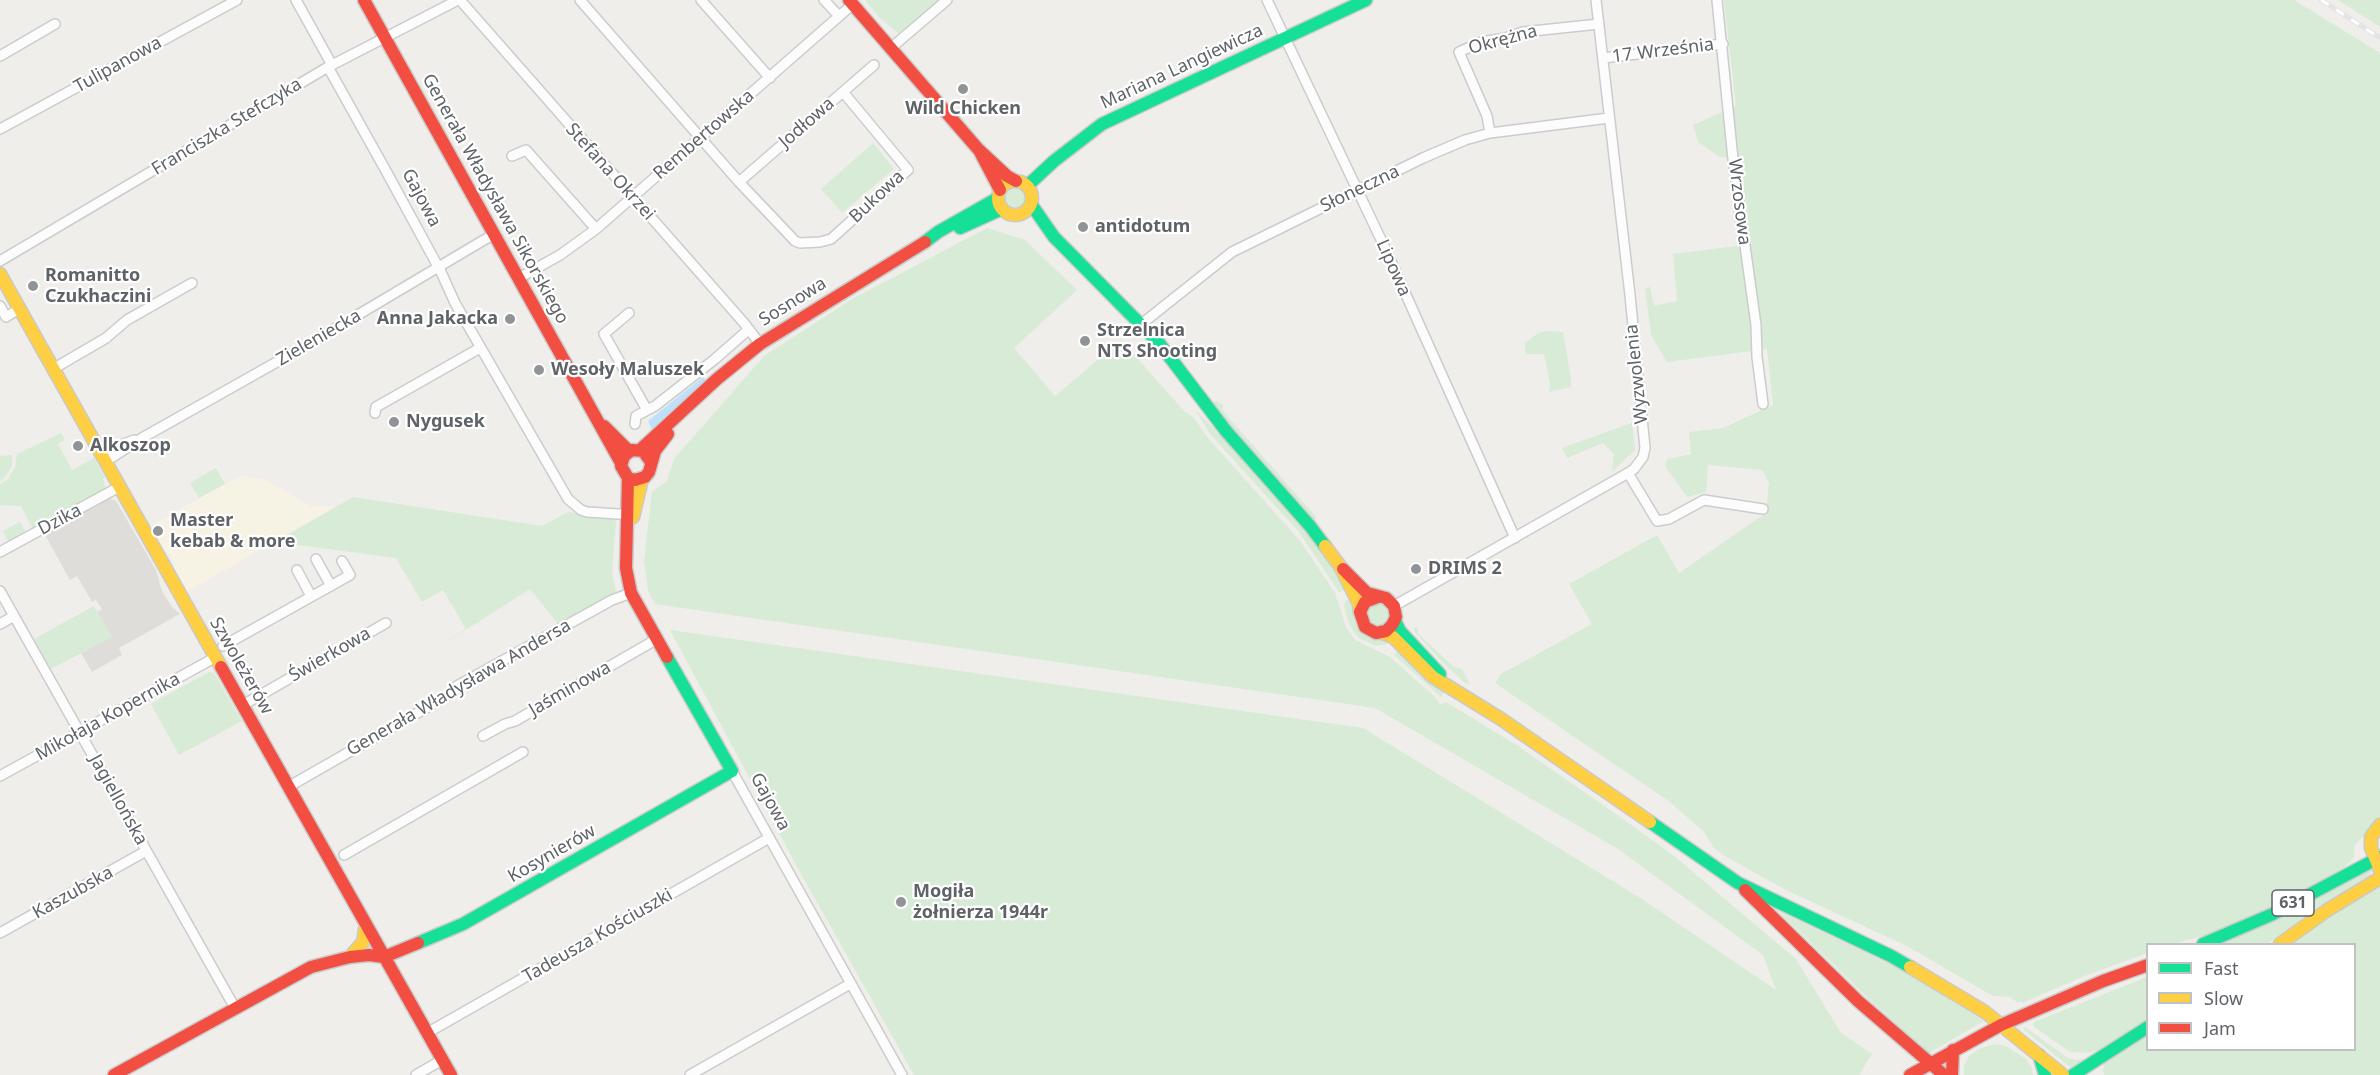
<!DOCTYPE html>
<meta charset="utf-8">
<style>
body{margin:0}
#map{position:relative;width:2380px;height:1075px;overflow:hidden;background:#efeeea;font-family:"Noto Sans",sans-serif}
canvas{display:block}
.legend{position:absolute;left:2146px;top:943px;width:210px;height:108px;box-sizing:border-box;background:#fff;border:2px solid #bfc1c3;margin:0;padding:8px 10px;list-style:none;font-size:18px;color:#5f6368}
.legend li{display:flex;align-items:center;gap:12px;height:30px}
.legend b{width:30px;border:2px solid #bfc1c3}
</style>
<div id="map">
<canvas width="2380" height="1075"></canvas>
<ul class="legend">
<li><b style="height:8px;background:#16e098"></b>Fast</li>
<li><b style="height:8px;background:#ffcf43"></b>Slow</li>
<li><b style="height:8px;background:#f24e42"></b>Jam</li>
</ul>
</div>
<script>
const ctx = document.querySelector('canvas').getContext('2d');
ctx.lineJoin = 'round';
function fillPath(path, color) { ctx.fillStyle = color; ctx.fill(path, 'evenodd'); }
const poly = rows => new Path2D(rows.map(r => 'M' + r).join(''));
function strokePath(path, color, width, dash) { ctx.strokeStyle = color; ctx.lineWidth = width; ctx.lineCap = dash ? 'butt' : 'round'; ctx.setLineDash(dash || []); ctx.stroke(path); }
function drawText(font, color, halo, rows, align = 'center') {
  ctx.font = font + ' "Noto Sans",sans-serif'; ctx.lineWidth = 4.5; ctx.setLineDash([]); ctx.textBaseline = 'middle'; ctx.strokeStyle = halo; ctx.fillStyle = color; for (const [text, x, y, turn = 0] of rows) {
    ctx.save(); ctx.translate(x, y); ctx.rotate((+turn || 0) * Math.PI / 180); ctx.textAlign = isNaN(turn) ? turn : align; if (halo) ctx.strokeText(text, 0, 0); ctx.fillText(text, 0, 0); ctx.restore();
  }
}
fillPath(poly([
 [240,476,264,479,312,507,336,506,187,592,174,567,176,566,168,551,165,553,150,526]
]), '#f7f3e4');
fillPath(poly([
 [109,498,116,501,156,570,162,591,172,607,180,614,119,648,122,655,92,672,81,653,111,636,97,612,102,609,96,600,92,602,77,576,70,580,44,533]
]), '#dfddda');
fillPath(poly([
 [865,0,939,0,899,34,879,17],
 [1724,0,2294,0,2380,53,2380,818,2355,845,2354,857,2344,868,2289,900,2221,931,2173,944,2148,944,2147,953,2087,975,2022,1003,2021,1001,2018,1003,2010,997,1993,996,1907,946,1784,889,1725,856,1714,848,1704,832,1670,802,1495,683,1501,674,1592,624,1569,584,1657,535,1679,573,1766,513,1769,483,1762,470,1708,465,1706,492,1687,497,1665,466,1667,459,1691,454,1689,432,1723,428,1773,405,1767,349,1667,362,1651,335,1645,288,1650,287,1654,306,1677,301,1673,254,1737,246,1727,158,1718,156,1698,142,1693,125,1736,106],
 [2338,0,2380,0,2380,27,2360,14],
 [873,143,894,169,842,213,821,189],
 '1005 199a10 10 0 1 1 20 0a10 10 0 1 1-20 0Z',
 [987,228,1025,240,1077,290,1014,348,1055,396,1121,340,1185,412,1193,417,1208,438,1301,542,1335,593,1346,627,1355,640,1390,657,1436,698,1440,705,1446,702,1518,746,1626,821,1674,856,1796,959,1841,1033,1872,1054,1859,1075,914,1075,800,872,670,630,1363,728,1642,899,1776,990,1763,955,1618,849,1375,708,655,604,648,590,644,561,652,492,667,481,674,459,764,356,854,298],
 [1547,331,1563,332,1571,379,1571,387,1549,392,1550,384,1544,354,1526,354,1525,343,1538,333],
 [1216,401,1223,405,1223,411,1317,518,1315,520,1303,510,1230,427,1212,403],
 [1195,410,1229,442,1316,541,1347,589,1339,592,1299,532,1211,435],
 [1632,423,1635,450,1612,472,1614,454,1603,443,1567,458,1562,448],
 [61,433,65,440,58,444,72,470,94,458,105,478,103,479,106,490,9,543,3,531,20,522,26,533,33,529,21,506,0,505,0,484,8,479,15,467,17,454],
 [12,455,12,466,5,477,0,481,0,456],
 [216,468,225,484,199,498,190,483],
 [353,497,542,526,568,512,616,520,612,573,617,598,560,626,530,589,434,650,466,629,443,590,422,602,396,558,275,542],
 [1351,597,1355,614,1391,641,1388,644,1376,646,1360,639,1355,634,1349,624,1344,606,1345,602],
 '1367 615a11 11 0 1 1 22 0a11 11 0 1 1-22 0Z',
 [94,606,112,637,51,669,34,639],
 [1415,627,1418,628,1418,634,1454,667,1462,669,1470,684,1465,683,1441,661,1414,631],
 [1399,648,1442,687,1444,692,1441,697,1394,655],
 [209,672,214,673,242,721,179,755,151,704],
 [2372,869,2372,872,2368,876,2267,944,2223,944,2288,914],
 [2380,882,2380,1075,2104,1075,2103,1069,2105,1066,2103,1063,2147,1035,2148,1050,2354,1050,2354,944,2288,944],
 [1778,911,1898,968,1984,1021,1929,1053,1869,999],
 [2147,977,2147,1021,2098,1052,2096,1050,2091,1053,2070,1052,2033,1026,2034,1022],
 [2025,1027,2068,1058,2076,1060,2086,1059,2071,1068,2024,1030],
 [1994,1044,2006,1046,2026,1059,2032,1068,2033,1075,1964,1075,1964,1066,1969,1056,1979,1049]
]), '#d8ebd6');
fillPath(poly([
 [703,377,706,380,652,429,648,421]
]), '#bfe0f9');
const street = poly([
 [296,0,332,65],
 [460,0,744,323,760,344],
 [580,0,739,182,795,241,800,243,820,242,831,239,908,170,843,92],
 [701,0,770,78],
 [824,0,839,16],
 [1267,0,1385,248,1515,538],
 [1717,0,1733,159,1756,325,1757,357,1763,404],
 [891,48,947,0],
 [0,56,55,24],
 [1603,58,1723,44],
 [328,67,386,171,441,272,455,303,568,499,581,510,587,512,634,515],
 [0,129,237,0],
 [1490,133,1487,116,1459,52,1481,42,1506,38,1523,32,1599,24],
 [512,156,526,150,596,229],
 [739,182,874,65],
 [0,261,328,67,458,0],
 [519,278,560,255,596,229,853,4],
 [0,306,6,317,19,309],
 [629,313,604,334,647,410],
 [1139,326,1232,252,1423,158,1465,140,1490,133,1609,118],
 [53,369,106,338,127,320,192,283],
 [375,413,376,407,480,348],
 [635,424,636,416,655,406,715,359,748,330],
 [100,453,134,440],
 [105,462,142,438,314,341,494,234],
 [1628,473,1657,521,1669,519,1704,500,1763,509],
 [0,552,119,487],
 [316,559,331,586],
 [297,570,311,596],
 [0,591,235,1008],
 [1394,606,1628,473,1634,469,1643,457,1645,448,1630,295,1596,0],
 [0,624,14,616],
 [223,646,350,575,342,561],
 [243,705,386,623],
 [483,736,505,724,515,721,657,639],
 [732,771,902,1075],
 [0,776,216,657],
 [288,787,454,692,457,686,612,600,631,593],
 [344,855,523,752],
 [0,933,146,851],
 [427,1033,769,838],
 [416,1075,442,1060],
 [690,1075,850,984]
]);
const fast = poly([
 [1027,186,1054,161,1102,124,1366,0],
 [1031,204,1054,237,1159,343,1226,431,1310,526,1325,546],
 [960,228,1002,209],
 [925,242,938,232,998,198],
 [1395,621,1400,631,1440,674],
 [1650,822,1738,883,1891,956,1910,967],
 [418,943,463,924,732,771,667,657],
 [2203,944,2273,914,2380,857],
 [2039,1055,2045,1075],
 [2073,1075,2148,1027]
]);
const slow = poly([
 '998 198a17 17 0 1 1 34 0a17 17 0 1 1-34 0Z',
 [0,274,221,667],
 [633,517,642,479],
 [1325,546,1340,566,1359,604,1360,612],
 [1380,632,1393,637,1433,677,1501,719,1650,822],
 [2380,825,2371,837,2371,848,2380,870],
 [2280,944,2326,911,2380,878],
 [350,957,363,942,366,924],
 [1910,967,1985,1012,2063,1075]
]);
const jam = poly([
 [364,0,621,463],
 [849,0,978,149,1007,176,1016,181],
 [980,152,1000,190],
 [604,426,629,451],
 [640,450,717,379,760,344,925,242],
 [651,462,643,451,632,450,624,456,621,466,628,478,635,480,645,477,649,472,655,451,668,434],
 [628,478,626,568,631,593,667,657],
 [1343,569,1367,593,1386,598,1394,606,1396,617,1392,625,1386,631,1376,633,1365,627,1360,612,1365,602,1378,597],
 [221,667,451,1075],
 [1745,890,1858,1001,1944,1075],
 [114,1075,311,967,350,957,369,955,384,957,418,943],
 [1910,1075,2001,1025,2103,981,2148,965],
 [1952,1075,1953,1050]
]);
strokePath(street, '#cbcccc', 12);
strokePath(fast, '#cacacb', 15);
strokePath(slow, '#cacacb', 15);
strokePath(jam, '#cacacb', 15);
strokePath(street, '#fdfcfc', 9);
strokePath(fast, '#16e098', 12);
strokePath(slow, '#ffcf43', 12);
strokePath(jam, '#f24e42', 12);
const rail = poly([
 [2321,0,2380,38]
]);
strokePath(rail, '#e4e4e4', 5);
strokePath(rail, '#fff', 3, [9]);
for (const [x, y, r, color] of [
 [963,89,6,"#919496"],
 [1083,227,6,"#919496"],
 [33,286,6,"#919496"],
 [510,319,6,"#919496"],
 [1085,341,6,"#919496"],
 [539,370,6,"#919496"],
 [394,422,6,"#919496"],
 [78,446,6,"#919496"],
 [158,531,6,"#919496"],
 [1416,569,6,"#919496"],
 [901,902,6,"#919496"]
]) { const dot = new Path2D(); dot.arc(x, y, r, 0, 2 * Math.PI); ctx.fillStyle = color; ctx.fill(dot); strokePath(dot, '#fff', 2); }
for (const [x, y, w] of [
 [2293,903,42]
]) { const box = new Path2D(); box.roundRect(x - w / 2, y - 13, w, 26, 4.5); ctx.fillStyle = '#fff'; ctx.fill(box); strokePath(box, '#5f6368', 1.5); }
drawText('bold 16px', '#5f6368', null, [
 ["631",2293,903]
]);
drawText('18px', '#5f6368', '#fff', [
 ["Okrężna",1503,40,-15],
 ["17 Września",1663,51,-7],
 ["Tulipanowa",118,65,-29],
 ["Mariana Langiewicza",1182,67,-25],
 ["Jodłowa",807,123,-41],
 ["Franciszka Stefczyka",227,127,-31],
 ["Rembertowska",704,135,-41],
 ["Stefana Okrzei",610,172,48],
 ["Słoneczna",1360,189,-26],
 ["Bukowa",877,197,-43],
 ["Gajowa",421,198,62],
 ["Generała Władysława Sikorskiego",495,199,61],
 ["Wrzosowa",1739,202,83],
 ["Lipowa",1393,268,66],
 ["Sosnowa",793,302,-32],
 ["Zieleniecka",319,338,-30],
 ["Wyzwolenia",1637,374,-96],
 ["Dzika",60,520,-28],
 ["Świerkowa",330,655,-30],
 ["Szwoleżerów",241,666,60],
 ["Generała Władysława Andersa",459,688,-30],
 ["Jaśminowa",570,689,-30],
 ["Mikołaja Kopernika",108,717,-29],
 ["Jagiellońska",118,800,61],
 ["Gajowa",770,802,61],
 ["Kosynierów",552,854,-30],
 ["Kaszubska",73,893,-29],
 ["Tadeusza Kościuszki",598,936,-30]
]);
drawText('bold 18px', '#5f6368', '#fff', [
 ["Wild Chicken",963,109,"center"],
 ["antidotum",1095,227],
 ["Romanitto",45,276],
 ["Czukhaczini",45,297],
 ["Anna Jakacka",498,319,"right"],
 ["Strzelnica",1097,331],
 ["NTS Shooting",1097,352],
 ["Wesoły Maluszek",551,370],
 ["Nygusek",406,422],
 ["Alkoszop",90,446],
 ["Master",170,521],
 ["kebab & more",170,542],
 ["DRIMS 2",1428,569],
 ["Mogiła",913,892],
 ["żołnierza 1944r",913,913]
], 'left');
</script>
